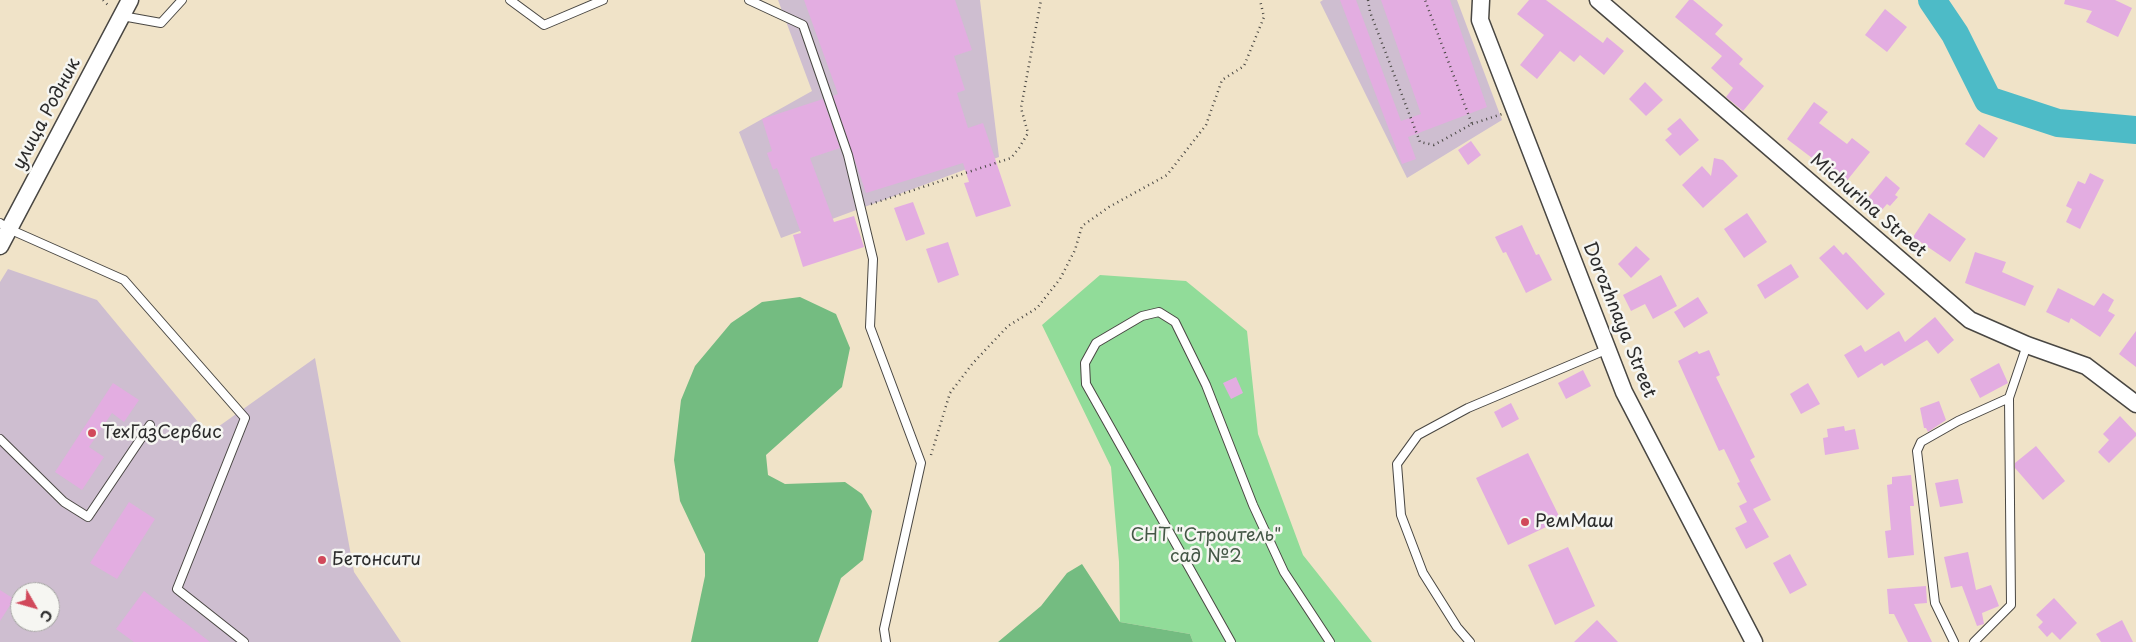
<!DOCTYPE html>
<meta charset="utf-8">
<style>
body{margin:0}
#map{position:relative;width:2136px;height:642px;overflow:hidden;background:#f0e3c8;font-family:"Playpen Sans",sans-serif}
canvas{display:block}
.north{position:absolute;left:10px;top:582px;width:50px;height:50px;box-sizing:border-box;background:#f6f6f2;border:1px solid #a5a5a2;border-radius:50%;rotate:128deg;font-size:14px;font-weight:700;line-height:20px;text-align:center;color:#2b2b2b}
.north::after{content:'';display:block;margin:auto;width:18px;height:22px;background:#d1495b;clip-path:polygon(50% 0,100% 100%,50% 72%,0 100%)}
</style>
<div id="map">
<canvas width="2136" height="642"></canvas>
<div class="north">С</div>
</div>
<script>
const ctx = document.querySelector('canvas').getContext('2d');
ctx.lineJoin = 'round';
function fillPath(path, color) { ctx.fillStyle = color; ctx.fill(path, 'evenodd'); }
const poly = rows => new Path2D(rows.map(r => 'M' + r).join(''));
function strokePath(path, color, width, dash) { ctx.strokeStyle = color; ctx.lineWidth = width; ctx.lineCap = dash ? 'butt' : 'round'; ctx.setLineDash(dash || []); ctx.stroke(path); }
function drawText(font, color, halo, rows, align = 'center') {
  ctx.font = font + ' "Playpen Sans",sans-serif'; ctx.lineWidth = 5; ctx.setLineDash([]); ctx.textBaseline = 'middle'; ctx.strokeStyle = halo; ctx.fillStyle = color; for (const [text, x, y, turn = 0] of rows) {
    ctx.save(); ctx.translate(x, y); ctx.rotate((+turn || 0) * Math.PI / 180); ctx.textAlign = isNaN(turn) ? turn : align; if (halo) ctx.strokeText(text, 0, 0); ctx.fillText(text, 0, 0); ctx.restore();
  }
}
fillPath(poly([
 [778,0,980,0,999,157,781,238,739,132,812,91],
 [1323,0,1457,0,1502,120,1407,178,1320,2],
 [8,269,97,300,208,434,315,358,354,572,401,642,0,642,0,282],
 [20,592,50,592,50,622,20,622]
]), '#cebed0');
fillPath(poly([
 [1100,275,1186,281,1247,331,1258,434,1303,555,1372,642,1193,642,1190,634,1120,622,1119,562,1111,467,1042,325]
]), '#91dc99');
fillPath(poly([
 [800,297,836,314,850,348,842,387,766,455,768,475,785,484,845,482,862,494,872,511,863,560,841,578,818,642,691,642,705,576,705,554,680,501,674,460,681,400,695,366,731,323,762,302],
 [1082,564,1120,622,1190,634,1193,642,998,642,1041,606,1067,573]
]), '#74bc81');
strokePath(poly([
 [1932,0,1955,34,1988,100,2058,123,2136,130]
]), '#4dbbc7', 28);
fillPath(poly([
 [804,0,955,0,972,50,954,56,965,90,957,93,968,128,983,123,1011,206,976,217,964,183,969,182,963,163,866,193,833,96,838,94],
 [1340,0,1356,0,1401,121,1421,114,1381,0,1450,0,1487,107,1408,137,1416,159,1402,164],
 [1529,0,1546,0,1603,43,1607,37,1624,51,1604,75,1580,55,1574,62,1560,51,1537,79,1520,65,1544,35,1517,14],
 [1689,0,1693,0,1723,25,1715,34,1743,59,1739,64,1764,86,1743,111,1726,97,1733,88,1711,68,1722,56,1675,17],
 [2065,0,2115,0,2132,8,2118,37,2086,22,2092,11,2064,4],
 [1885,9,1907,27,1887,52,1865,35],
 [1645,82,1663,100,1646,116,1629,99],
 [823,99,840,148,810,158,834,222,854,216,864,247,803,267,793,235,801,233,777,168,773,170,767,153,772,151,762,119],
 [1814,102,1828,112,1819,123,1847,144,1852,138,1870,152,1845,183,1787,139],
 [1680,118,1699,140,1680,156,1665,140,1672,134,1667,129],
 [1979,124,1998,138,1984,158,1965,144],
 [1471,141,1481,155,1468,165,1458,150],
 [1714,158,1723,160,1738,176,1703,208,1682,185,1702,166,1711,176],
 [2090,173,2104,180,2080,229,2066,222,2072,209,2066,206,2078,181,2085,184],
 [1886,176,1900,188,1895,195,1898,197,1890,206,1887,204,1881,211,1867,199],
 [913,202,925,234,906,241,894,208],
 [1747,213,1767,242,1744,258,1724,229],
 [1929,213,1966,239,1950,262,1913,237],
 [1522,225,1536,255,1539,254,1552,280,1526,293,1506,252,1503,253,1495,237],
 [948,242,959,275,938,283,926,249],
 [1834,245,1843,255,1846,252,1885,294,1867,310,1819,258],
 [1636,246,1650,259,1631,278,1618,264],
 [1975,252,2006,262,2002,272,2034,286,2025,306,1965,283],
 [1791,264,1799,277,1765,299,1757,285],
 [1661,275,1677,306,1653,319,1645,304,1631,311,1623,295],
 [2058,288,2094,306,2103,293,2114,300,2108,311,2115,315,2100,337,2071,318,2069,323,2046,312],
 [1698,297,1708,313,1684,328,1674,312],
 [1935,317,1954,340,1938,354,1927,340,1884,366,1882,363,1858,378,1844,355,1861,345,1865,352,1899,331,1905,342],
 [2136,331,2136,367,2119,354],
 [1709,350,1720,375,1716,377,1755,457,1750,460,1771,500,1753,509,1769,537,1746,549,1735,528,1747,522,1739,506,1747,502,1737,483,1740,482,1724,449,1719,451,1678,361,1697,351,1699,354],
 [1999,363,2008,383,1980,398,1970,379],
 [1583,370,1591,386,1566,399,1558,383],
 [1236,377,1243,393,1231,399,1223,383],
 [113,383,139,400,124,422,112,413,89,447,104,457,82,490,55,472],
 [1808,383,1820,404,1801,414,1790,394],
 [1939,401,1946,420,1928,432,1926,428,1924,428,1920,408],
 [1511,403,1519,419,1502,428,1494,412],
 [2120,416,2136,433,2136,436,2109,463,2098,452,2109,440,2103,434],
 [1844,426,1845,431,1855,429,1859,449,1825,455,1823,438,1828,437,1827,429],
 [2036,446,2065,481,2043,500,2015,468,2015,463],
 [1528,453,1561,520,1508,545,1476,478],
 [1911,475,1914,506,1910,506,1914,555,1888,558,1885,531,1891,530,1887,485,1892,484,1892,477],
 [1958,479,1963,503,1940,507,1935,483],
 [129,502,155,519,117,579,90,563],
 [1568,547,1595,606,1555,625,1528,565],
 [1968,552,1976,590,1991,585,1999,606,1982,613,1984,624,1977,626,1962,586,1951,588,1944,557],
 [1790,554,1807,585,1790,594,1773,563],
 [1926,586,1927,603,1914,604,1932,642,1908,642,1894,614,1889,614,1887,589],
 [0,590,14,599,0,621],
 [144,591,210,642,134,642,116,629],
 [2054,598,2077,623,2060,640,2052,632,2047,637,2038,627,2043,622,2036,615],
 [1597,620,1618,642,1574,642],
 [2122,620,2133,642,2101,642,2096,634]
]), '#e3ade1');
const lane = poly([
 [510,0,544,25,603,0],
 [749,0,803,25,848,155,873,259,870,327,921,463,884,629,886,642],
 [122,16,161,23,182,0],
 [0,223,9,229,124,280,245,418,177,589,244,642],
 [0,439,64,502,88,517,150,425],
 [1231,642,1086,384,1085,363,1096,343,1142,316,1159,312,1175,322,1206,385,1253,505,1284,572,1330,642],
 [1470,642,1457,627,1423,573,1401,515,1397,464,1418,435,1468,408,1608,349],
 [1954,642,1935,603,1917,451,1921,442,1958,421,2009,398],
 [1974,642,2011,605,2009,398,2027,345]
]);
const street = poly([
 [1481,0,1480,20,1624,392,1754,642],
 [1598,0,1970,320,2027,345,2086,366,2136,404],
 [0,246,130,0]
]);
strokePath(lane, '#494743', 10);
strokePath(street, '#494743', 19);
strokePath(poly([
 [103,0,109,6],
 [1368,0,1370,12,1420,142,1434,145,1472,124,1425,0],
 [1472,124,1502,114],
 [871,204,1011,158,1019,148,1028,133,1021,108,1041,0],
 [931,455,950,393,973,363,1008,326,1037,308,1060,279,1075,250,1082,226,1109,207,1167,175,1206,125,1222,80,1244,66,1264,17,1260,0]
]), '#494743', 2.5, [1, 4]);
strokePath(lane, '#fff', 8);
strokePath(street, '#fff', 16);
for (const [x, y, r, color] of [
 [92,433,5,"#d1495b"],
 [1525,522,5,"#d1495b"],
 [322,560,5,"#d1495b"]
]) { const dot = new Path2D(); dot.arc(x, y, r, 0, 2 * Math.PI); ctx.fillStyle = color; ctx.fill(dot); strokePath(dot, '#f6f6f2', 2); }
drawText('18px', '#2b2b2b', '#f6f6f2', [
 ["улица Родник",47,114,-62],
 ["Michurina Street",1868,206,41],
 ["Dorozhnaya Street",1619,320,68]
]);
drawText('18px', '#2b2b2b', '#f6f6f2', [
 ["ТехГазСервис",102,433],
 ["РемМаш",1535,522],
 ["Бетонсити",332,560]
], 'left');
drawText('18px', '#445746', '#f6f6f2', [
 ["СНТ \"Строитель\"",1206,536],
 ["сад №2",1206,557]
]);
</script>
